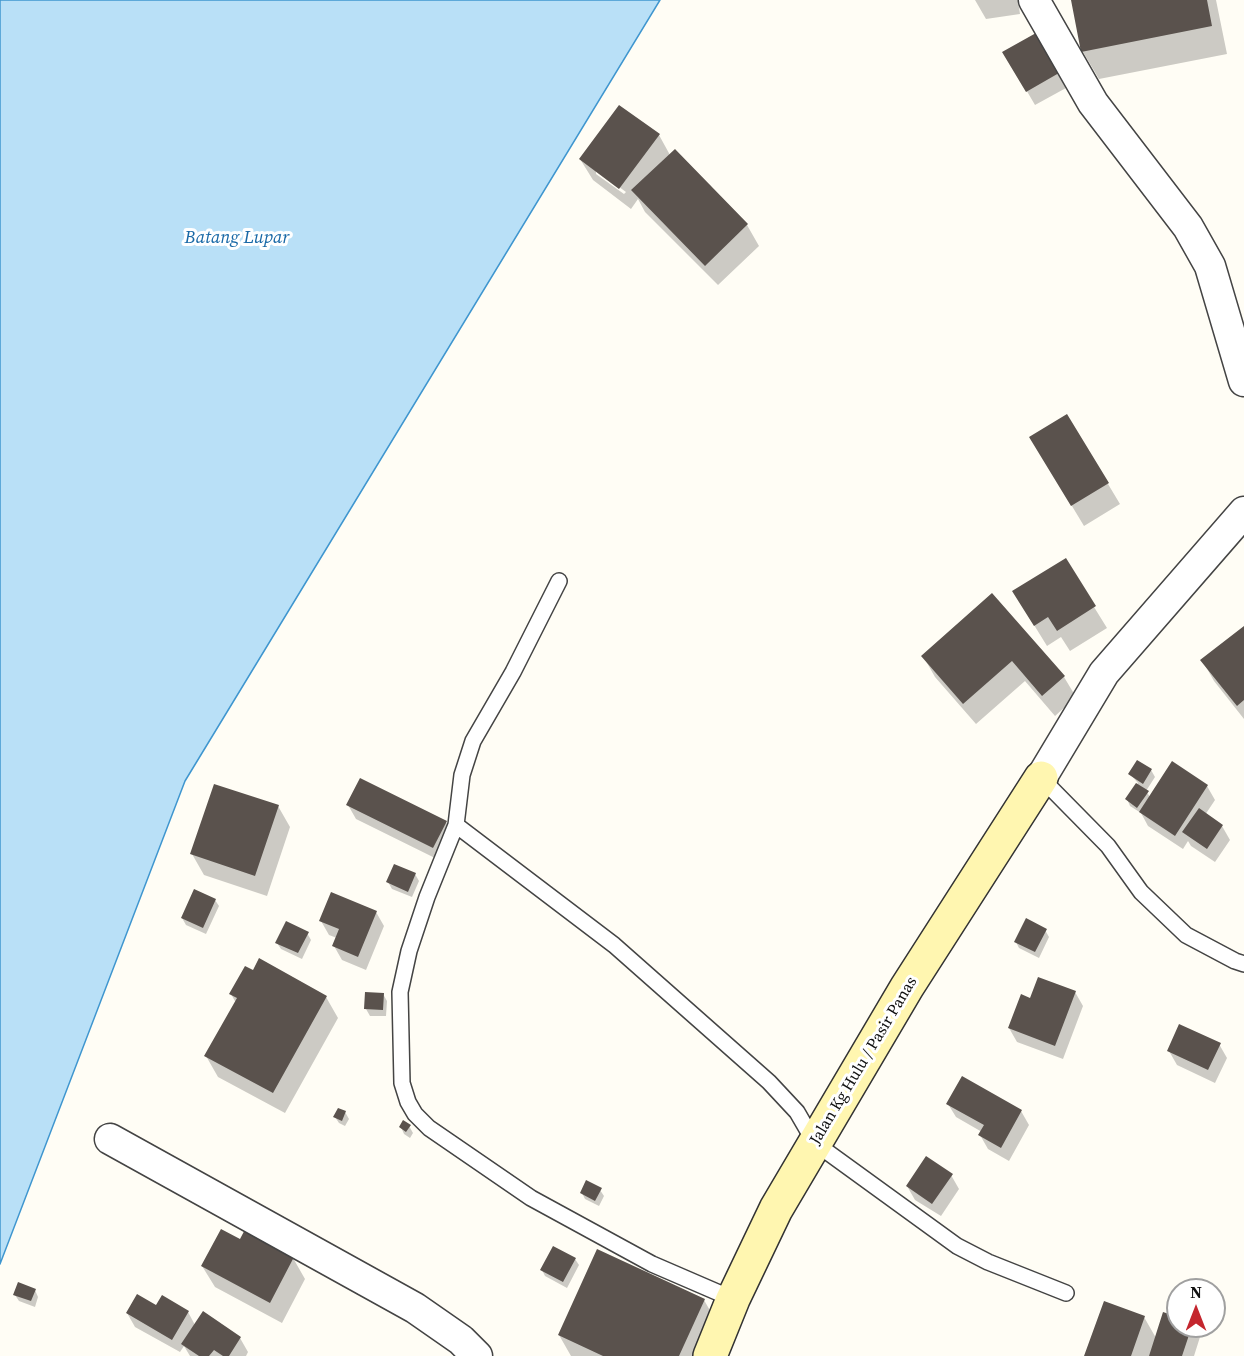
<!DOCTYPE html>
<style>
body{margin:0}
#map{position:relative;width:1244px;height:1356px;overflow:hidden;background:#fffdf5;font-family:"Source Serif 4",serif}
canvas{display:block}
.north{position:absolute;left:1166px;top:1278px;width:60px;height:60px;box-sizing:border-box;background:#fff;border:2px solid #a0a0a0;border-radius:50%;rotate:0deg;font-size:16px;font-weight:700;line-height:24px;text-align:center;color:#111}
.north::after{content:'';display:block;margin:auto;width:21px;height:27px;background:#c4262e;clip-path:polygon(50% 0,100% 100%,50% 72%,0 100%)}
</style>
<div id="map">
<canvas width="1244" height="1356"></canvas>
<div class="north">N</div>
</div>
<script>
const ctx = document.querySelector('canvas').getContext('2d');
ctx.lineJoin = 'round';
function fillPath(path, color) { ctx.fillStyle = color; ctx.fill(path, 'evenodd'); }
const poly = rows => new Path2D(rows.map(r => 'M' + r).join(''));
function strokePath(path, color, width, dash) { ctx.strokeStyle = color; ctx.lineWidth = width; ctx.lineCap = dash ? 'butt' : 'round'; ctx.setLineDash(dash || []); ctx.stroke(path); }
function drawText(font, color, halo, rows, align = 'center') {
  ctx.font = font + ' "Source Serif 4",serif'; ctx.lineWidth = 6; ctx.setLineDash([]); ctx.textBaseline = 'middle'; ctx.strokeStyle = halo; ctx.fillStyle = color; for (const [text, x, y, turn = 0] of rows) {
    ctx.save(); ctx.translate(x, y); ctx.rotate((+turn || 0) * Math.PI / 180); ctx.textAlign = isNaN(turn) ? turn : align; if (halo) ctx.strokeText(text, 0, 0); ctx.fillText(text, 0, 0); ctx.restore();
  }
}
const water = poly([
 [0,0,660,0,185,781,0,1264,0,0]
]);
fillPath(water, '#b9e0f7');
strokePath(water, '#3f96cf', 1.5);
fillPath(poly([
 [975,0,1018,0,1020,14,986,19],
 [1072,0,1216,0,1227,54,1099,79,1083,52],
 [1035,35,1066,88,1035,105,1004,52],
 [659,135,670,155,747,225,759,246,718,285,645,212,638,199,631,209,593,180,580,159],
 [596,170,626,192,624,194,596,174],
 [1043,458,1108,484,1120,504,1084,526],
 [1065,560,1107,628,1070,651,1061,637,1047,646,1026,612],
 [992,596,1064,677,1076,697,1055,716,1025,681,976,724,935,677,923,656],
 [1244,628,1244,719,1214,681,1202,660],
 [1151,770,1155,777,1146,791,1150,797,1207,786,1215,800,1205,815,1222,826,1230,840,1215,862,1191,846,1188,841,1183,849,1148,826,1141,813,1130,806,1127,799,1138,783,1130,774],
 [348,805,446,822,454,836,441,861,356,819],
 [278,806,290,827,267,896,204,875,192,854],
 [415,874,419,881,412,897,392,889,388,882],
 [215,900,219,906,206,934,186,925,182,918],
 [376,912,384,926,366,970,342,960,334,946,337,938,329,935,321,921],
 [1045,930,1049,937,1039,958,1019,948,1016,942],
 [307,933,311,940,302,959,281,949,277,943],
 [1075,992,1083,1006,1063,1059,1017,1042,1009,1028,1031,1000],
 [231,994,326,997,338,1018,285,1113,218,1077,206,1056,236,1003],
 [383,994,387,1001,386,1016,370,1016,366,1009],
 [1219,1044,1227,1058,1215,1083,1177,1065,1169,1051],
 [962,1079,1021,1111,1029,1125,1009,1161,988,1149,980,1135,982,1132,956,1117,948,1104],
 [345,1112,349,1119,345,1126,339,1123,335,1117],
 [409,1126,413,1133,410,1138,404,1134,401,1127],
 [951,1175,959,1189,941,1216,915,1200,907,1186],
 [600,1190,604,1196,599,1206,585,1199,582,1193],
 [240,1241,293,1258,305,1279,282,1323,215,1287,202,1266],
 [575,1259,579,1265,567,1288,545,1276,542,1270],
 [35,1290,38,1297,35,1307,19,1301,15,1295],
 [704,1300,720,1328,707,1356,571,1356,559,1335],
 [157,1307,188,1312,195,1325,203,1313,240,1338,248,1352,246,1356,190,1356,184,1346,180,1352,135,1327,127,1313],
 [1144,1317,1156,1338,1178,1319,1178,1326,1193,1326,1200,1337,1194,1356,1086,1356]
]), '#0003');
fillPath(poly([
 [1071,0,1207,0,1212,26,1081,52],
 [1036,33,1059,73,1026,92,1002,52],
 [619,105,660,134,619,189,579,159],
 [675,149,748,224,705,266,631,190],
 [1067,414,1109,483,1071,506,1029,437],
 [1066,558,1096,606,1057,631,1048,617,1034,626,1012,591],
 [992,593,1065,676,1042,696,1012,661,963,704,921,656],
 [1244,626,1244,700,1237,706,1200,660],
 [1137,760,1152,769,1143,784,1128,774],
 [1172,761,1208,785,1175,836,1139,812],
 [360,778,447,821,433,848,346,805],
 [1136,783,1149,791,1137,808,1125,799],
 [214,784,279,805,255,876,190,854],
 [1199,808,1223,825,1207,849,1182,832],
 [394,864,416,873,408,892,386,882],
 [194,889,216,899,203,928,181,918],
 [331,892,377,911,358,957,332,946,339,929,319,921],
 [1026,918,1047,929,1035,952,1014,942],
 [286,921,309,932,298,953,275,943],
 [259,958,327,996,273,1093,204,1056,237,998,229,994,245,966,253,970],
 [1038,977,1076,991,1055,1046,1008,1028,1021,994,1030,998],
 [365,992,384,993,383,1010,364,1009],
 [1179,1024,1221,1043,1208,1070,1167,1051],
 [962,1076,1022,1110,1001,1148,978,1135,984,1125,946,1104],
 [338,1108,346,1111,342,1121,333,1117],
 [403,1120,411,1125,406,1132,399,1127],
 [926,1156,953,1174,932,1204,906,1186],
 [586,1180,602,1188,595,1201,580,1193],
 [250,1220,294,1257,270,1303,201,1266,221,1229,240,1239],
 [553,1246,576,1258,563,1282,540,1270],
 [597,1249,705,1299,679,1356,603,1356,558,1335],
 [18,1282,36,1289,31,1301,13,1295],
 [137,1294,156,1305,162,1295,189,1311,172,1340,126,1313],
 [1104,1301,1145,1316,1131,1356,1084,1356],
 [203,1311,241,1337,229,1356,223,1356,214,1350,209,1356,199,1356,181,1344],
 [1163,1312,1178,1317,1178,1326,1192,1326,1182,1356,1149,1356]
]), '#5a524d');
const service = poly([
 [1041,778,1108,846,1141,892,1186,935,1235,961,1244,964],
 [456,825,462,775,473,741,513,672,559,581],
 [733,1299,652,1264,531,1198,429,1128,415,1114,408,1102,402,1083,400,992,409,951,427,897,456,825,614,945,769,1082,797,1112,815,1143,957,1246,988,1262,1066,1293]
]);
const minor = poly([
 [1034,0,1093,103,1188,227,1210,266,1244,381],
 [1041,778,1104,673,1244,512],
 [110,1139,415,1308,461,1340,477,1356]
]);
const secondary = poly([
 [710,1356,733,1299,776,1209,907,987,1041,778]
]);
strokePath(service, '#444', 18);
strokePath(minor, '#444', 33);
strokePath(secondary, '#333', 36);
strokePath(service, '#fff', 15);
strokePath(minor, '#fff', 30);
strokePath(secondary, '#fff6b0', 33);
drawText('16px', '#111', '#fff', [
 ["Jalan Kg Hulu / Pasir Panas",864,1061,-59]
]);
drawText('italic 18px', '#1768a6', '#fff', [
 ["Batang Lupar",237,238]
]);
</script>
